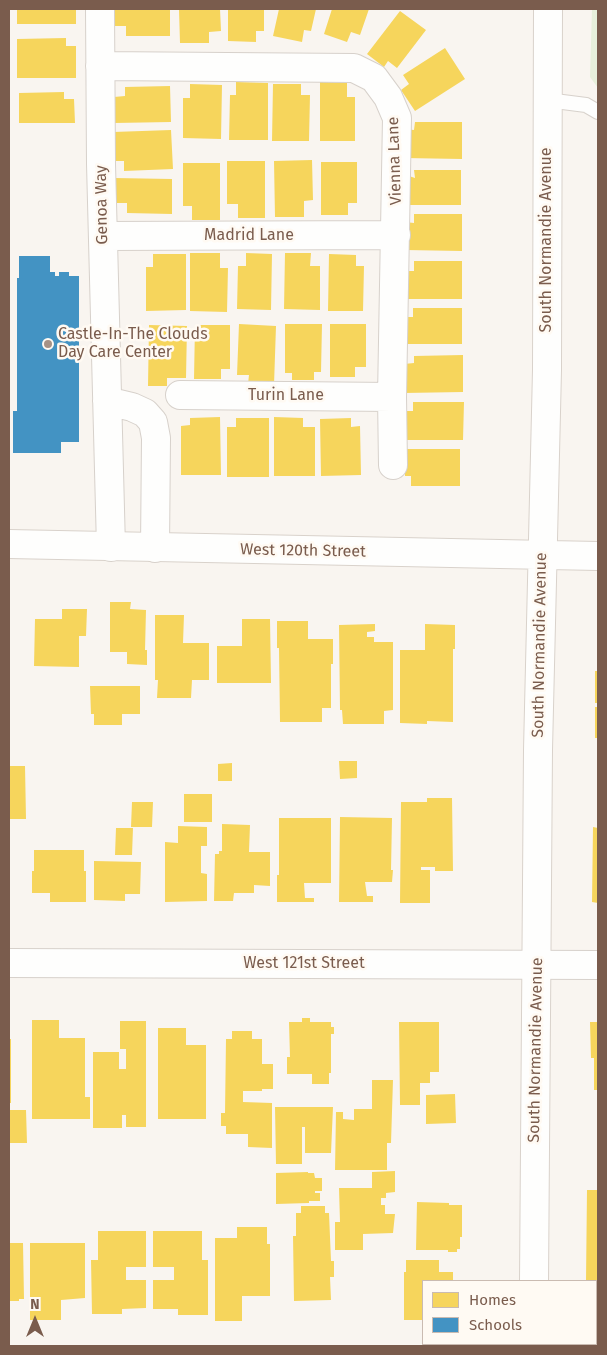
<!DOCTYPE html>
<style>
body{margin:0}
#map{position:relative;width:607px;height:1355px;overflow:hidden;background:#f9f5f0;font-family:"Fira Sans",sans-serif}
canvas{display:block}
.frame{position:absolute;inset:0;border:10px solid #7a5c4d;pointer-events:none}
.legend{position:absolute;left:422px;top:1280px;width:175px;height:65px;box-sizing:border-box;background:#fffaf3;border:1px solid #cabbb1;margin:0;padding:6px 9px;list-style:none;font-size:15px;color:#7a5c4d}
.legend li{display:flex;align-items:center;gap:10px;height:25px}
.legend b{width:25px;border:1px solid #cabbb1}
.north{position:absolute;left:10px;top:1295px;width:50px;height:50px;-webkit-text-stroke:4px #fffaf3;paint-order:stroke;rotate:0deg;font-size:14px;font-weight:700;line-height:20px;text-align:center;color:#7a5c4d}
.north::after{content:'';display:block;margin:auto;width:18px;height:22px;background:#7a5c4d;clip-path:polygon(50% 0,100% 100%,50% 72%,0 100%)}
</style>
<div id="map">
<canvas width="607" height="1355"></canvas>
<div class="frame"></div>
<ul class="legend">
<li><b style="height:14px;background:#f6d55c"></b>Homes</li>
<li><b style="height:14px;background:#4393c3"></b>Schools</li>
</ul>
<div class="north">N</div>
</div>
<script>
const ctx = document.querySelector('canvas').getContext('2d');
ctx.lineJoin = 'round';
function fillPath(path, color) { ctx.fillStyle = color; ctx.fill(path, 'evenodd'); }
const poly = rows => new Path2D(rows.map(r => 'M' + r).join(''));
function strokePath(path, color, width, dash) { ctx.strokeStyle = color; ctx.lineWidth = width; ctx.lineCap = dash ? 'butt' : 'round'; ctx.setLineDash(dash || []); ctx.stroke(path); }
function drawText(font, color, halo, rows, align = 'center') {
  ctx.font = font + ' "Fira Sans",sans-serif'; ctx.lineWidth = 5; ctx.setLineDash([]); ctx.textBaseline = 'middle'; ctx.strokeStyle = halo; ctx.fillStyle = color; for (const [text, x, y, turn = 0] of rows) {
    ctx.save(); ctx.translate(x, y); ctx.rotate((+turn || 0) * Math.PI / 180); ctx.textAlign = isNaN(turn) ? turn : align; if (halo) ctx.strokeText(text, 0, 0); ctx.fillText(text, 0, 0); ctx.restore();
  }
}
fillPath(poly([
 [592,9,598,9,598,88,590,77]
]), '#e7f0db');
fillPath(poly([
 [17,9,76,9,76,24,17,24],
 [113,9,170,9,170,36,126,36,126,26,113,26],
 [179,9,220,9,221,31,209,32,209,43,180,43],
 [228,9,264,9,264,31,256,31,256,42,228,41],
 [279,9,316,9,311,31,304,30,302,42,273,36],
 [332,9,369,9,360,35,351,32,347,42,324,34],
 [400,11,426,30,397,68,388,61,384,67,367,54],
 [66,38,66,46,76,46,76,78,17,78,17,39],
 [445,48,465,79,415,111,401,90,409,84,403,75],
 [236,82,268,83,268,140,229,140,230,95,236,95],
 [320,82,347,83,347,97,355,97,355,141,320,141],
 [190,84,222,85,221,139,183,138,183,98,190,98],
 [273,84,301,84,301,95,310,95,309,141,272,141],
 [170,86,171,122,114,123,114,97,125,96,125,87],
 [64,92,64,99,74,99,75,123,19,123,19,93],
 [415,122,462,122,462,159,404,158,404,129,414,130],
 [171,130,173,169,124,171,124,161,113,161,113,132],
 [312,160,313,200,304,201,304,217,275,217,274,161],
 [227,161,265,161,265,218,238,218,238,204,227,204],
 [321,162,357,162,357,203,348,203,348,215,321,215],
 [183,163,220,163,220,220,192,220,192,206,183,206],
 [414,170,461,170,461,205,406,205,406,175,415,178],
 [114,178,172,179,172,214,127,213,127,203,114,203],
 [414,214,462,214,462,251,405,250,405,222,414,223],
 [190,253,220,253,220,268,228,268,227,312,190,311],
 [246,253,272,254,271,310,237,309,238,266,246,266],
 [285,253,311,253,310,266,320,266,320,310,284,309],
 [153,254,186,254,186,310,146,311,146,267,153,267],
 [329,254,356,255,356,266,364,266,363,311,328,311],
 [414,261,462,261,462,299,405,299,405,271,414,271],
 [413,308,462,308,462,344,405,344,405,317,413,317],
 [239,324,276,326,274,385,248,384,249,375,237,375],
 [285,324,322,324,321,372,314,372,314,380,292,380,292,373,285,373],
 [330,324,366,324,366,367,355,367,355,377,330,377],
 [149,325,187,326,186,378,167,378,167,386,148,386],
 [195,325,230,325,230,369,221,369,221,379,194,379],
 [463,355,463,392,404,393,404,364,414,363,414,356],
 [413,402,464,402,463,440,404,440,404,411,413,411],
 [220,417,221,475,181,475,181,426,190,425,190,418],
 [274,417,303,418,303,427,315,427,315,476,274,476],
 [236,418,269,418,269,477,227,477,227,427,236,427],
 [351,418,351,427,360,426,361,475,321,476,320,419],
 [405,449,460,449,460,486,411,486,411,476,405,476],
 [110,602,131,602,130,609,146,610,145,650,147,650,147,665,127,664,127,652,110,652],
 [62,609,87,609,86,636,79,636,79,667,34,666,35,619,62,619],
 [155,615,184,615,183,643,209,643,209,680,192,680,191,698,157,698,158,680,155,680],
 [242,619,270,619,271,683,217,683,217,646,242,646],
 [277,621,308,621,308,639,333,639,333,664,331,664,331,708,322,708,322,722,280,722,279,648,277,648],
 [375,624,375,631,367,632,367,637,374,637,374,642,393,642,393,710,384,711,384,724,343,724,342,710,340,710,339,625],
 [425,624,455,625,455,649,453,649,453,722,427,721,427,724,400,723,400,650,425,650],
 [595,671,598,671,598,703,595,703],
 [90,686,140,686,140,714,122,714,122,725,94,725,94,714,91,714],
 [595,707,598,707,598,738,595,738],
 [339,761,357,761,357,778,340,779],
 [232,763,232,781,218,781,218,764],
 [9,766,25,766,26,819,9,819],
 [184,794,212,794,212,822,184,822],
 [427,798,452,798,453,871,435,871,435,867,421,867,421,870,430,870,430,903,400,903,401,802,427,802],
 [132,802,153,802,152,827,131,827],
 [340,817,392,818,391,870,393,870,392,882,365,882,367,896,373,896,373,902,339,902],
 [279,818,331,818,331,883,304,883,305,898,314,898,314,902,277,902,277,875,279,875],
 [222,824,250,825,249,852,270,852,270,886,254,885,254,893,234,893,233,901,214,901,215,854,219,854,219,851,222,851],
 [178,826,207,827,207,846,201,846,201,873,207,874,207,901,165,902,165,842,178,843],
 [593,827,598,828,598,903,592,902],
 [116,828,133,828,132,855,115,855],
 [34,850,84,850,84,871,86,871,86,902,50,902,50,893,32,893,32,871,34,871],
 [94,861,141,862,140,894,125,894,125,901,94,900],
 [302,1018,310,1018,310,1022,331,1022,331,1027,334,1027,334,1034,331,1034,331,1073,329,1073,329,1084,312,1084,312,1074,287,1074,287,1057,290,1057,289,1022,302,1022],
 [32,1020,59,1020,59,1038,85,1038,85,1097,90,1097,90,1119,32,1119],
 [120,1021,146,1021,146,1127,126,1127,126,1115,122,1115,122,1128,93,1128,93,1052,119,1052,119,1069,126,1069,126,1049,120,1049],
 [399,1022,439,1022,439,1072,430,1072,430,1083,420,1083,420,1105,400,1105],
 [590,1022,598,1022,598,1090,594,1090,594,1058,591,1058],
 [158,1028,186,1028,186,1045,206,1045,206,1119,158,1119],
 [232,1031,252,1031,252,1039,262,1039,262,1064,273,1064,273,1089,262,1089,262,1091,243,1091,243,1102,272,1103,272,1148,248,1147,248,1134,226,1134,226,1126,221,1126,221,1113,225,1113,226,1039,232,1039],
 [9,1039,11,1039,11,1103,9,1103],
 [372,1080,393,1080,391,1143,387,1143,387,1170,335,1170,336,1112,343,1112,343,1119,354,1120,354,1109,372,1109],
 [455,1094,456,1123,426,1124,426,1095],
 [275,1107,333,1107,331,1153,305,1153,305,1127,302,1127,302,1164,276,1164],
 [9,1110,26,1110,27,1143,9,1143],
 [395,1171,395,1192,386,1193,386,1198,381,1198,381,1205,385,1205,385,1214,395,1214,393,1233,363,1234,363,1250,335,1250,335,1222,340,1222,339,1188,372,1188,372,1172],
 [308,1172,308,1173,314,1173,315,1178,322,1178,322,1191,315,1191,315,1193,320,1193,320,1201,309,1201,309,1203,276,1204,276,1173],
 [587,1190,598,1190,598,1289,596,1289,596,1281,586,1281],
 [417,1202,449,1203,449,1205,462,1205,462,1237,460,1237,460,1249,457,1249,457,1252,448,1252,448,1250,416,1250],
 [301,1206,325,1206,325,1213,329,1213,331,1261,334,1261,334,1277,330,1277,331,1300,294,1301,293,1236,296,1236,296,1213,301,1213],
 [237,1227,267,1227,267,1244,270,1244,270,1296,242,1296,242,1321,215,1321,215,1238,237,1238],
 [98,1231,146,1231,146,1267,126,1267,126,1280,146,1280,146,1308,122,1309,122,1314,92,1314,91,1260,98,1260],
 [153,1231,202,1231,202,1260,208,1260,208,1315,178,1315,178,1309,153,1309,153,1280,174,1280,174,1267,153,1267],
 [9,1243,23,1243,24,1299,19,1299,19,1301,9,1301],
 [30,1243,85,1243,85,1298,61,1300,61,1320,30,1320],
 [406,1260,439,1260,439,1272,453,1272,453,1281,423,1281,423,1320,404,1320,404,1272,406,1272]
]), '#f6d55c');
fillPath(poly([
 [19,256,50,256,50,272,55,272,55,276,59,276,59,272,69,272,69,276,79,276,79,442,61,442,61,453,13,453,13,411,17,411,17,278,19,278]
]), '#4393c3');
const lane = poly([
 [547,100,586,105,598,112]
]);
const street = poly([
 [100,9,101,164,111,547],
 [100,66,354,68,374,78,388,97,397,118,392,397,393,465],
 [103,236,396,235],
 [180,395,392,397],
 [107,401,132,407,145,413,153,422,156,438,155,548],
 [9,963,598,965]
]);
const secondary = poly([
 [9,544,598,556],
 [534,1281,538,750,547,370,548,9],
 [533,1346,533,1344]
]);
strokePath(lane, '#d7d1cb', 16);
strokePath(street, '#d7d1cb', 30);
strokePath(secondary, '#d9d2cb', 30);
strokePath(lane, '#fefefd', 14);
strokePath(street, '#fefefd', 28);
strokePath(secondary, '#fefefd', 28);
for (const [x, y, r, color] of [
 [48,344,5,"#a69286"]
]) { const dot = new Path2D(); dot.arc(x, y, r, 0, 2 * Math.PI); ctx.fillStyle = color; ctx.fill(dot); strokePath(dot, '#fffaf3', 2); }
drawText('16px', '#7a5c4d', '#fffaf3', [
 ["Vienna Lane",395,161,-92],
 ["Genoa Way",102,205,-91],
 ["Madrid Lane",249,236],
 ["South Normandie Avenue",547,240,-90],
 ["Turin Lane",286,396],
 ["West 120th Street",303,551,1],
 ["South Normandie Avenue",540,645,-89],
 ["West 121st Street",304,964],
 ["South Normandie Avenue",536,1050,-89]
]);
drawText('16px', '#7a5c4d', '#fffaf3', [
 ["Castle-In-The Clouds",58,335],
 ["Day Care Center",58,353]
], 'left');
</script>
